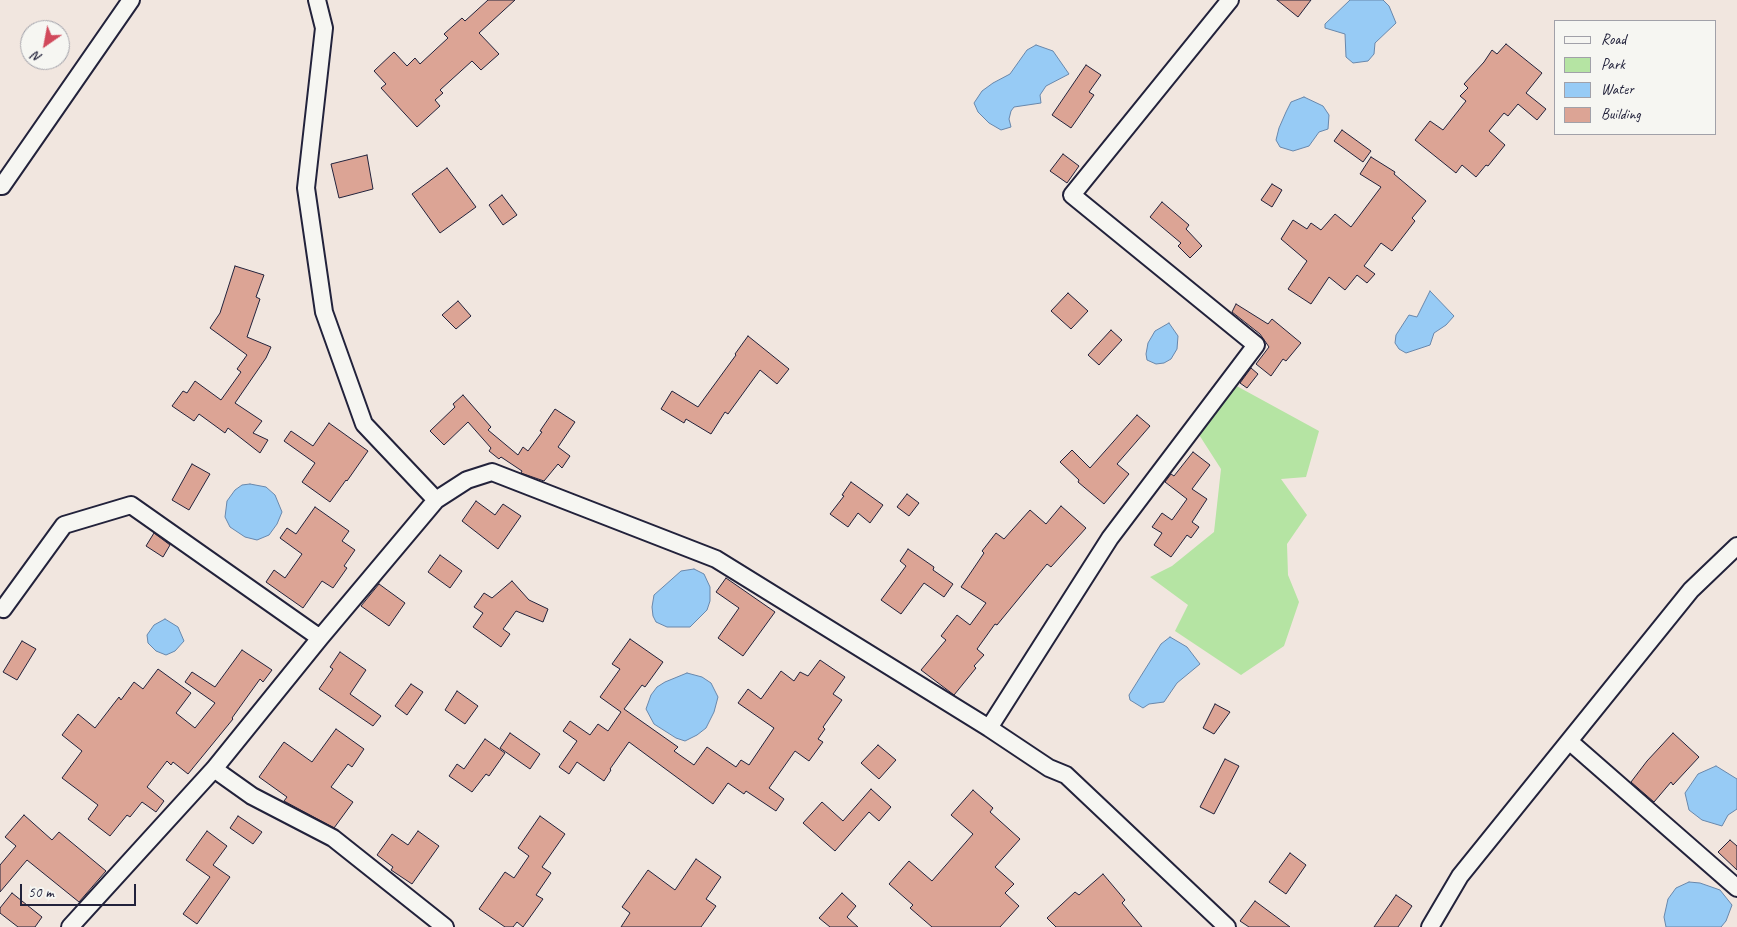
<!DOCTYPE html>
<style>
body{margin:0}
#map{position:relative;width:1737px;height:927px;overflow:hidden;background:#f1e6df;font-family:Caveat,sans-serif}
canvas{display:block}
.legend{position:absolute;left:1554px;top:20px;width:162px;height:115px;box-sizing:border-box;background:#f6f6f2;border:1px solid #a1a1a9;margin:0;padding:6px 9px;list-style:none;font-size:15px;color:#22223b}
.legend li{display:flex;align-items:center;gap:10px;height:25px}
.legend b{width:25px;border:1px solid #a1a1a9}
.north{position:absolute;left:20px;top:20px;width:50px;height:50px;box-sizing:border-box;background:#f6f6f2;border:1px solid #a1a1a9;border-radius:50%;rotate:213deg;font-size:14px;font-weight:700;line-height:20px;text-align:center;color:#22223b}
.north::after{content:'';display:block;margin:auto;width:18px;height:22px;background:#d1495b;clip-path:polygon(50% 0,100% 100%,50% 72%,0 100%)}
.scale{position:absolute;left:20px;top:884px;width:116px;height:22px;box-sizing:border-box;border:2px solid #22223b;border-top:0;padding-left:6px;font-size:15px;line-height:18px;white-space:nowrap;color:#22223b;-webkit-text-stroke:4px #f6f6f2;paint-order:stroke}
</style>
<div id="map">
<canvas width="1737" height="927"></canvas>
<ul class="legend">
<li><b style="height:6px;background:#f6f6f2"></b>Road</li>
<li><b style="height:14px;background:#b5e4a3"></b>Park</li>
<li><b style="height:14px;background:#97cbf5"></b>Water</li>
<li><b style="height:14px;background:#dca495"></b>Building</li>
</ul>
<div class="north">N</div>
<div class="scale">50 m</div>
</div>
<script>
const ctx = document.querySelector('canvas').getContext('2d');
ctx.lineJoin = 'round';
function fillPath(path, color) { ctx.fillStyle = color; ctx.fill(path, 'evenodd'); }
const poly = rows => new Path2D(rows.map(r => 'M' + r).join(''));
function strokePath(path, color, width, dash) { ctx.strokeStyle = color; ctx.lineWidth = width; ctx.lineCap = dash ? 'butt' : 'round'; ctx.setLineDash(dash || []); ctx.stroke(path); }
fillPath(poly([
 [1233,384,1319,431,1306,477,1281,479,1307,515,1287,544,1288,575,1299,602,1284,646,1241,675,1175,631,1188,605,1150,577,1172,566,1214,532,1221,469,1196,430]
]), '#b5e4a3');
const water = poly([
 [1350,0,1383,0,1389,6,1396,23,1375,43,1374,54,1368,61,1353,63,1346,57,1345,34,1325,28,1325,24,1350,0],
 [1036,45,1053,51,1069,74,1046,86,1040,95,1041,103,1014,107,1011,111,1009,119,1011,127,1001,130,989,123,978,112,974,103,982,91,993,83,1010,74,1027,50,1036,45],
 [1304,97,1323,106,1329,115,1328,129,1319,132,1309,146,1293,151,1280,147,1276,140,1279,128,1286,112,1291,102,1304,97],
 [1430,291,1454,316,1446,325,1434,333,1430,345,1406,353,1399,349,1395,343,1396,335,1409,315,1417,317,1430,291],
 [1169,323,1178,336,1177,349,1171,359,1164,363,1156,364,1147,360,1146,354,1148,343,1155,331,1169,323],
 [250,484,266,487,275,495,282,512,277,524,269,535,257,540,245,537,230,527,225,517,227,501,235,490,242,485,250,484],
 [694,569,704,574,710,587,710,601,707,610,690,627,667,627,656,622,653,616,652,607,654,595,681,571,694,569],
 [165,619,178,627,184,641,175,651,166,655,156,651,148,643,147,635,154,625,165,619],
 [1170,637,1187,647,1200,664,1177,683,1164,702,1149,704,1143,708,1130,700,1129,695,1161,644,1170,637],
 [687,673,702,677,711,683,718,697,714,712,706,728,697,735,685,741,676,738,654,724,646,709,651,695,657,687,665,682,687,673],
 [1716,766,1737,779,1737,809,1728,815,1722,826,1702,820,1689,810,1685,793,1698,774,1716,766],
 [1689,882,1700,883,1720,890,1732,905,1726,921,1721,927,1666,927,1664,917,1668,899,1676,888,1689,882]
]);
fillPath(water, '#97cbf5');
strokePath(water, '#6887ab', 1);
const building = poly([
 [488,0,515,0,479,33,499,54,481,70,472,61,440,90,443,93,435,100,440,106,417,127,381,88,386,84,374,71,394,52,407,66,415,58,420,64,448,38,444,34,462,18,465,21,488,0],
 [1277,0,1311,0,1298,17,1277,0],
 [1506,44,1542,73,1526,93,1546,109,1537,120,1518,104,1508,116,1504,113,1489,131,1505,145,1488,166,1486,165,1476,177,1462,165,1456,173,1415,140,1430,121,1443,130,1466,101,1460,96,1468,88,1464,84,1484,62,1492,50,1497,54,1506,44],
 [1086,65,1101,75,1089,92,1094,95,1071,128,1052,115,1086,65],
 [1342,130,1371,151,1363,162,1334,141,1342,130],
 [1063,154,1079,166,1067,183,1050,171,1063,154],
 [367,155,373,189,339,198,331,164,367,155],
 [1371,157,1395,172,1394,174,1426,201,1412,218,1415,221,1392,251,1381,243,1364,266,1375,274,1367,283,1357,275,1345,290,1329,277,1311,304,1288,289,1307,261,1281,239,1293,220,1307,229,1311,223,1321,230,1335,214,1351,227,1381,187,1360,174,1371,157],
 [447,168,476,207,440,233,412,194,447,168],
 [1272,184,1282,190,1272,207,1261,200,1272,184],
 [502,195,517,215,503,225,489,205,502,195],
 [1162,202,1189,225,1186,229,1202,246,1190,258,1178,246,1181,243,1150,217,1162,202],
 [235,266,264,275,256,297,260,299,247,337,271,347,266,358,235,403,262,421,253,433,268,440,260,453,228,428,225,433,199,414,194,421,172,406,183,391,187,393,195,381,221,400,241,372,237,369,247,355,210,328,220,313,235,266],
 [1068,293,1088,311,1071,329,1051,311,1068,293],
 [458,301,471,316,456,329,442,315,458,301],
 [1236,304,1268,324,1272,319,1301,343,1286,361,1283,359,1271,376,1256,364,1269,347,1260,334,1232,312,1236,304],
 [1111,330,1122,340,1099,365,1088,355,1111,330],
 [748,336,789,369,777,384,760,370,728,414,725,412,711,434,686,419,684,423,661,409,672,391,698,407,736,355,735,354,748,336],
 [1251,368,1258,374,1247,388,1240,383,1251,368],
 [463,395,491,427,488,430,518,455,523,447,528,451,542,432,540,431,555,409,575,422,558,447,570,456,562,468,558,464,544,481,521,473,522,471,501,457,499,459,489,451,491,448,468,422,444,445,430,431,455,407,453,404,463,395],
 [1137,415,1150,426,1117,464,1129,474,1104,504,1078,482,1079,480,1060,462,1072,450,1090,468,1137,415],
 [329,423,368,451,347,481,346,480,330,502,302,482,315,463,284,441,291,431,313,446,329,423],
 [1193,452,1210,465,1192,489,1207,499,1192,522,1199,527,1191,538,1187,535,1171,557,1154,545,1162,533,1152,527,1162,513,1172,520,1187,499,1165,482,1171,474,1174,476,1193,452],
 [192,464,210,474,189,510,172,500,192,464],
 [851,482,883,505,870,523,858,513,848,527,830,514,844,496,842,495,851,482],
 [907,494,919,503,909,516,897,507,907,494],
 [476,501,495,515,503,504,521,516,498,549,462,521,476,501],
 [1061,506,1086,528,1051,567,1047,564,997,625,995,624,977,649,984,655,974,666,976,668,954,695,921,670,946,640,941,636,957,615,970,625,986,603,961,587,984,553,982,551,996,533,1004,539,1030,510,1046,524,1061,506],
 [315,507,349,531,342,541,355,550,344,566,347,568,333,588,322,581,303,608,266,582,274,570,285,578,302,554,280,538,287,528,296,534,315,507],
 [154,533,170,545,163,557,146,546,154,533],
 [908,549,934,567,933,570,953,584,944,597,924,583,901,614,881,600,906,566,900,561,908,549],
 [440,555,462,571,450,588,428,572,440,555],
 [726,578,775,612,743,656,718,638,739,608,716,592,726,578],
 [512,581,529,600,548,609,543,622,516,611,503,629,510,634,501,647,473,627,483,613,474,607,484,593,492,598,512,581],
 [379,584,405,603,389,626,361,606,379,584],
 [630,639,663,662,645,687,642,685,624,709,678,747,674,751,694,765,707,747,736,767,741,760,749,765,774,728,738,703,748,689,761,699,781,671,794,681,800,672,808,676,820,660,845,677,833,694,842,700,823,727,825,729,818,739,823,742,809,761,795,751,769,788,784,799,776,811,746,791,744,794,728,783,713,804,629,742,610,769,611,770,604,781,577,762,569,774,559,767,577,741,563,731,570,721,590,735,598,724,608,731,621,712,600,697,620,669,612,664,630,639],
 [22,641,36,649,17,680,3,672,22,641],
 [242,650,272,670,263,682,260,679,232,718,233,719,188,774,173,762,171,765,167,761,147,787,164,801,156,812,142,802,130,817,127,815,110,836,88,819,98,805,62,778,82,751,62,735,78,714,95,728,119,697,121,700,134,682,143,689,158,669,191,693,176,713,195,728,215,703,185,682,192,672,215,687,242,650],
 [340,652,366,670,350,694,381,716,373,726,319,689,333,669,330,667,340,652],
 [411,684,423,692,407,715,395,706,411,684],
 [457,691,478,706,465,724,445,710,457,691],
 [1215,704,1230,712,1214,734,1203,728,1215,704],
 [336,729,364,749,352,767,348,764,331,787,353,802,334,828,284,801,287,797,259,777,284,742,312,762,336,729],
 [510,733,540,754,530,769,500,748,510,733],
 [1673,733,1699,757,1673,785,1671,782,1654,802,1631,782,1647,761,1673,733],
 [485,739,505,753,489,776,486,774,472,792,449,776,457,764,464,769,485,739],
 [878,745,896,760,879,779,861,763,878,745],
 [1225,759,1239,766,1214,814,1200,807,1225,759],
 [871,789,891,807,879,821,869,812,835,851,803,823,822,802,843,821,871,789],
 [973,790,993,808,990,812,1020,839,995,867,1014,884,1005,893,1019,906,1000,927,932,927,910,908,913,905,889,884,909,861,932,881,973,834,951,815,973,790],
 [24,815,52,840,59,832,106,871,79,902,27,860,0,892,0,865,16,846,5,837,24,815],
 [238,816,262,832,253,844,230,828,238,816],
 [540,816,565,834,542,867,551,873,536,895,543,899,523,927,517,922,513,927,505,927,479,909,505,872,514,878,529,856,518,848,540,816],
 [207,831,227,846,213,865,230,877,197,924,183,914,210,877,186,860,207,831],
 [418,831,439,846,412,884,391,870,393,867,377,855,392,834,408,845,418,831],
 [1730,840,1737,846,1737,870,1718,852,1730,840],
 [1290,853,1306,865,1286,894,1269,882,1290,853],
 [696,859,721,877,706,899,716,906,701,927,621,927,630,913,622,907,648,870,675,890,696,859],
 [1103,874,1125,900,1122,903,1142,927,1056,927,1047,918,1075,892,1079,895,1103,874],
 [12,893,42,917,35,927,18,927,0,913,0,908,12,893],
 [842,893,856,906,847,917,858,927,830,927,819,918,842,893],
 [1396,895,1412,906,1398,927,1374,927,1396,895],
 [1255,901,1290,927,1249,927,1240,921,1255,901]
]);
fillPath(building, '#dca495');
strokePath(building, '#22223b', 1);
const minor = poly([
 [317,0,324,28,306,188,324,312,364,424,436,500],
 [0,186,2,186,131,0],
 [0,608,3,609,64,525,131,505,320,638],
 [989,728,1110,538,1256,345,1072,195,1230,0],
 [1569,741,1737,888],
 [214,769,252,796,333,838,445,927],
 [70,927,214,769,320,638,436,500,467,480,492,472,716,559,989,728,1049,768,1066,775,1227,927],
 [1430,927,1460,876,1691,590,1737,546]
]);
strokePath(minor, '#22223b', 20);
strokePath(minor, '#f6f6f2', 16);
</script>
